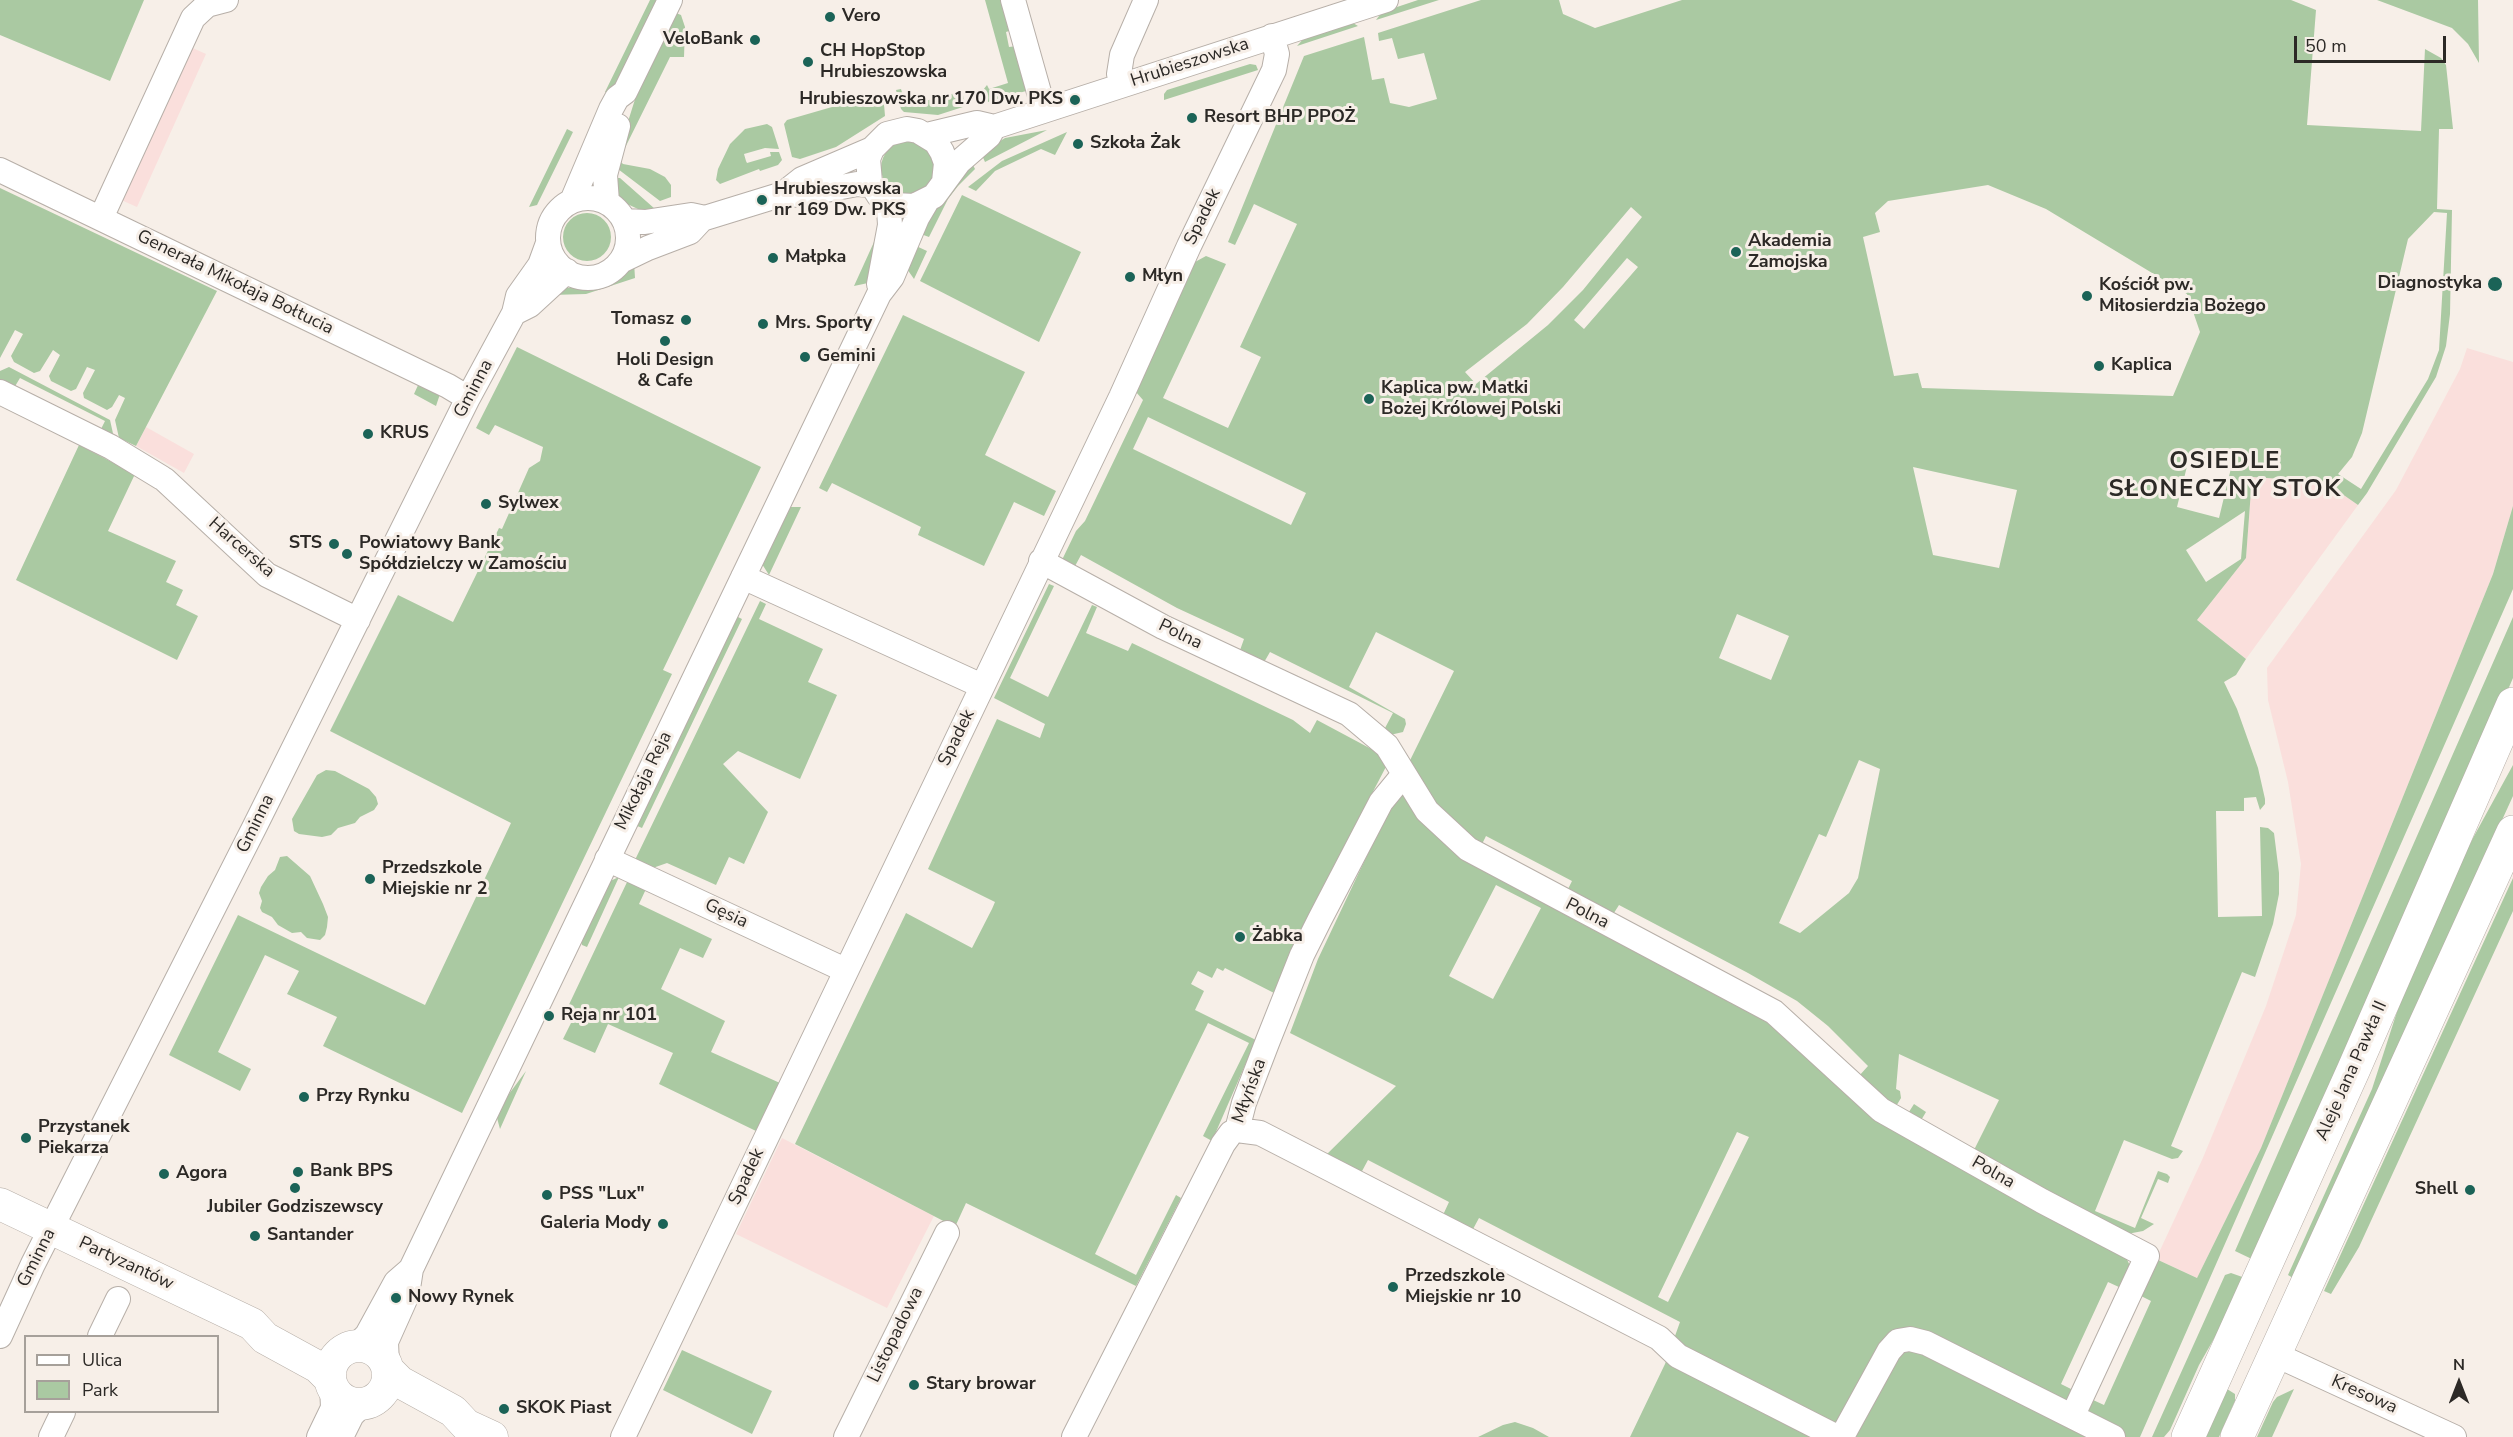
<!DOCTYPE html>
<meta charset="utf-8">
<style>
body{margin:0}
#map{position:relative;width:2513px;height:1437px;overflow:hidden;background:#f7efe8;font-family:"Nunito Sans",sans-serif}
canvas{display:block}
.legend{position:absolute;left:24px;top:1335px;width:195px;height:78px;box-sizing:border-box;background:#f7efe8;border:2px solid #a6a09a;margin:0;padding:8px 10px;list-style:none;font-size:18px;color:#2c2926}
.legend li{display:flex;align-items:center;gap:12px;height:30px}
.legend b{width:30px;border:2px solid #a6a09a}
.north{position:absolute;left:2429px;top:1353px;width:60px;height:60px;-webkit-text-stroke:4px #f7efe8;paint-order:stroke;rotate:0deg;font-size:16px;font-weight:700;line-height:24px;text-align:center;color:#2c2926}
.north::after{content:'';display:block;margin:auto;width:21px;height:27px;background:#2c2926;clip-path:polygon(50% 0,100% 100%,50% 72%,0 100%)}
.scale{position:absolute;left:2294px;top:36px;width:152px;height:27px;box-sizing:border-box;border:3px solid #2c2926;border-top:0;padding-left:8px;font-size:18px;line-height:21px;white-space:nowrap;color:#2c2926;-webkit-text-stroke:4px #f7efe8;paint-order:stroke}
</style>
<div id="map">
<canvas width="2513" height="1437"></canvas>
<ul class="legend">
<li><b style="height:8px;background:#fff"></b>Ulica</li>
<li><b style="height:16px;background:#aac9a2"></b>Park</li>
</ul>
<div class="north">N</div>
<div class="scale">50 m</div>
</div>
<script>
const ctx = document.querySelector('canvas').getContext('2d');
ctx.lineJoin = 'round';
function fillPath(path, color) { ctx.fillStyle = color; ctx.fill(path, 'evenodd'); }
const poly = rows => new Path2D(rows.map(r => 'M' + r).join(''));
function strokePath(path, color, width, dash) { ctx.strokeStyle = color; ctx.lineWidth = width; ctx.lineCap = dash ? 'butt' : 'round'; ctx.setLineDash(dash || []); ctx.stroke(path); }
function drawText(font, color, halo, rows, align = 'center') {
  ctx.font = font + ' "Nunito Sans",sans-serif'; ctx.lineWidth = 6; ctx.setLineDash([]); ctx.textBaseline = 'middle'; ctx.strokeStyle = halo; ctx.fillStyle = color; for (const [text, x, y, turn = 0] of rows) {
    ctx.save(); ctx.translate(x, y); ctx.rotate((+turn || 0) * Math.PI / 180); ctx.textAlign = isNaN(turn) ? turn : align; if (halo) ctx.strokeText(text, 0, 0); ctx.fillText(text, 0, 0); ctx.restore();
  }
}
fillPath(poly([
 [188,46,206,54,137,207,119,199],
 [2467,348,2513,362,2513,506,2493,574,2261,1148,2197,1278,2156,1259,2202,1160,2266,1006,2296,915,2301,864,2288,782,2268,700,2267,668,2396,490,2460,369],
 [146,427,194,454,184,473,136,446],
 [2252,477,2325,482,2358,505,2246,659,2197,620,2246,558],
 [782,1138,934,1216,887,1308,736,1234]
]), '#fadfdc');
fillPath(poly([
 [0,0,144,0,110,81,0,35],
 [650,0,656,0,655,4,611,94,605,92],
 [985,0,1003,0,1012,30,1006,32,1009,47,1017,46,1025,79,1026,91,988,102,983,90,987,85,989,89,1008,83],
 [1418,0,1439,0,1376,20,1382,12],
 [1481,0,1559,0,1563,14,1595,28,1682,0,2291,0,2316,10,2307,125,2421,131,2425,49,2441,58,2446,65,2453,129,2439,129,2437,209,2452,210,2450,314,2446,346,2436,377,2367,493,2358,505,2325,482,2252,477,2246,558,2197,620,2246,659,2236,675,2224,682,2237,709,2258,768,2265,799,2265,804,2260,810,2256,797,2244,798,2244,811,2216,811,2218,917,2262,916,2260,827,2268,828,2274,833,2279,873,2279,894,2273,924,2255,977,2242,972,2171,1146,2183,1151,2178,1158,2172,1159,2124,1140,2095,1211,2135,1228,2158,1171,2167,1174,2170,1177,2168,1183,2158,1179,2141,1218,2154,1224,2143,1231,2127,1234,2126,1257,2130,1266,2156,1259,2197,1278,2261,1148,2493,574,2513,506,2513,589,2140,1437,1630,1437,1665,1364,1680,1322,1479,1218,1472,1231,1443,1215,1449,1202,1368,1160,1361,1173,1325,1156,1396,1086,1290,1033,1318,959,1389,809,1389,803,1454,671,1376,632,1349,687,1405,719,1406,724,1403,732,1390,735,1385,728,1393,713,1270,652,1263,664,1239,653,1244,639,1177,608,1081,555,1074,568,1061,562,1076,531,1085,521,1143,400,1136,392,1160,335,1195,262,1206,256,1226,264,1163,398,1228,428,1261,357,1240,347,1297,224,1254,204,1235,245,1228,242,1304,56,1364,37,1372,80,1384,78,1390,103,1409,107,1437,99,1424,53,1398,59,1392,38,1379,41,1378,33],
 [1988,185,2046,209,2187,294,2200,332,2173,396,1922,388,1918,373,1894,376,1863,237,1880,232,1875,213,1888,201],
 [1631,207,1642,217,1583,290,1548,325,1476,384,1465,372,1527,324,1563,287],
 [2434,212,2447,213,2439,350,2428,379,2361,489,2338,474,2352,457,2362,433,2408,239],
 [1627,258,1638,267,1584,329,1574,320],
 [1148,417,1306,493,1291,525,1133,449],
 [2190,454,2232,464,2219,518,2177,507],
 [1913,467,2017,490,1999,568,1933,555],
 [2245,511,2241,559,2206,582,2186,550],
 [1737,614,1789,636,1771,680,1719,658],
 [1859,760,1880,769,1858,878,1849,893,1800,933,1779,923,1819,834,1826,837],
 [1486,836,1572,881,1566,893,1480,848],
 [1496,885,1541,908,1493,999,1449,976],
 [1619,905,1748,973,1797,1001,1828,1026,1868,1066,1859,1076,1813,1031,1791,1013,1612,916],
 [1899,1054,1999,1100,1973,1152,1920,1122,1926,1112,1914,1104,1907,1115,1895,1108,1901,1098,1900,1091,1896,1089],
 [1737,1132,1749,1137,1668,1302,1658,1297],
 [2108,1282,2121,1288,2073,1390,2061,1384],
 [2139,1295,2151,1301,2104,1405,2091,1399],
 [2377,0,2478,0,2479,63,2468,44,2452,28],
 [676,13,681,15,685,27,684,57,670,57,619,160,623,164,650,169,665,177,671,185,671,197,660,201,614,166,637,93],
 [1353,23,1358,26,1297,46,1305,37],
 [1250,64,1256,65,1258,70,1164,100,1164,94,1167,90],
 [901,89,906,106,955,93,963,95,966,106,938,115,904,112,901,109,896,90],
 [877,94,884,104,885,116,836,147,800,159,792,157,784,124,787,120],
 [767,124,772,127,779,149,765,148,744,154,746,161,747,163,771,156,770,152,779,152,782,160,778,165,760,171,759,169,720,184,716,180,718,169,730,144,745,129],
 [567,129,573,132,537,205,529,207],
 [1047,130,985,162,981,153,1005,138],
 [1067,132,1055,155,1041,149,995,171,976,191,968,187,1002,161],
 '881 168a27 27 0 1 1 54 0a27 27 0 1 1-54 0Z',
 [971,161,975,169,958,186,948,199,929,237,918,233],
 [612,178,620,178,655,209,638,209,625,203,618,195],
 [0,188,217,291,136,446,119,438,115,420,125,398,119,395,112,407,107,410,84,398,83,393,95,370,87,367,76,389,71,391,51,381,49,376,60,355,53,350,40,371,34,373,14,362,11,356,23,334,15,330,0,358],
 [962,195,1081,252,1039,342,920,281],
 '563 237a24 24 0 1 1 48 0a24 24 0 1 1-48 0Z',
 [880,240,868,283,854,286,874,242],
 [914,245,927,251,914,279,907,269],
 [634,262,635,278,586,294,551,295,565,288,593,287,607,284,619,277],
 [903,315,1025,372,985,455,1056,491,1044,516,1014,502,984,566,918,535,921,527,832,483,827,492,819,488],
 [517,347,761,467,663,670,672,674,462,1113,323,1046,337,1017,287,994,299,971,265,955,218,1052,251,1069,240,1091,169,1055,238,915,425,1005,511,823,330,731,398,595,453,622,499,528,502,529,529,468,540,461,543,447,495,425,489,435,476,428],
 [9,367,110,420,114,438,99,433,105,421,20,378,14,388,0,384,0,371],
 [419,383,440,394,436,406,414,394],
 [79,445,135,474,108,531,176,561,166,582,183,590,176,605,198,616,177,660,16,580],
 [788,507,801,507,769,575,762,564],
 [1049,584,1054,586,1010,678,1048,697,1092,605,1097,607,1086,633,1128,651,1132,643,1293,720,1310,733,1317,720,1390,759,1302,928,1274,993,1225,968,1223,971,1217,968,1212,978,1198,971,1191,984,1204,991,1195,1010,1256,1040,1212,1141,1203,1136,1249,1043,1208,1023,1095,1254,1136,1275,1176,1195,1181,1198,1136,1286,966,1203,955,1227,795,1144,906,913,972,948,992,909,995,902,928,869,997,719,1040,738,1045,724,994,698],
 [760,601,766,604,759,619,823,649,808,682,837,695,800,779,738,751,723,764,768,812,744,864,729,857,716,885,667,863,647,870,634,862],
 [736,616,742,619,642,828,635,825],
 [2513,617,2513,678,2369,1010,2256,1261,2235,1251],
 [2513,765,2513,796,2293,1278,2288,1275,2372,1089,2406,984,2456,869],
 [326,770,335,771,369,789,376,797,378,804,374,810,360,817,355,823,338,828,331,835,322,837,299,834,294,831,292,819,317,775],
 [287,856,310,876,323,904,328,917,327,927,325,935,320,940,307,938,301,932,292,933,278,925,272,917,262,912,260,908,262,901,259,893,261,887,268,876,275,870,280,857],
 [619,877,587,947,582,945,581,941,608,882],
 [2513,878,2513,911,2359,1247,2331,1294,2324,1291],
 [628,880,646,889,639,904,712,939,703,958,680,948,661,989,725,1021,711,1052,780,1083,756,1131,659,1084,673,1053,608,1024,595,1053,563,1039,574,1017,565,1013],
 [526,1071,500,1129,497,1118,506,1098],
 [2231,1273,2248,1279,2199,1365,2170,1430,2164,1437,2152,1437,2225,1275],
 [682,1350,772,1391,752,1434,663,1390],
 [2227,1389,2235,1394,2235,1401,2219,1437,2200,1437],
 [2294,1389,2272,1437,2257,1437,2273,1402,2277,1397],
 [1515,1422,1533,1428,1549,1437,1478,1437,1503,1425]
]), '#aac9a2');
const minor = poly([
 [1013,0,1044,110],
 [1122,84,1119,74,1122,55,1146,0],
 [927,135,977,123,994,127],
 [0,170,448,386,468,398],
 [944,182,946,163,942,152,936,142,918,131,907,129,887,134,872,149,868,159,870,182,879,196,894,205,914,206,934,196,959,162,989,136,994,127,1386,0],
 [783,194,802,179,872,149],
 '548 238a40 40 0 1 1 80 0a40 40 0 1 1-80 0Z',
 [572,201,611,109,617,98,625,92,670,0],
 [607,202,605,175,618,126],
 [101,218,193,18,207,5,226,0],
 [625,221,645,222,691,215,705,218,783,194,800,195,857,184,871,185],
 [621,261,648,248,690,232,703,218],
 [879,284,890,225,889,210,885,201],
 [514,313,530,305,567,271],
 [0,392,111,447,162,478],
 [165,480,267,575,358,620],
 [1041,561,1163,627,1349,714,1387,746,1427,811,1468,849,1774,1012,1881,1110,2042,1201,2147,1256,2073,1415],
 [743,577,982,686],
 [607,859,845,970],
 [1237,1130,1260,1133,1659,1338,1678,1356,1837,1437,1845,1431,1889,1351,1898,1341,1910,1339,1926,1343,2113,1437],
 [0,1336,33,1264,255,826,468,398,514,313,518,296,540,265,548,243],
 [100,1336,118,1299],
 [356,1346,367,1335,396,1282,411,1269],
 [2274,1354,2454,1437],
 [387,1365,386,1342,407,1295,411,1269,879,294,892,277,917,218,927,201],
 [51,1437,63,1412],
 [319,1437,333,1408,332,1385],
 [341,1437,352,1415,364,1403],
 [623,1437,1121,397,1189,246,1274,70,1277,54,1272,36],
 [846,1437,947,1233],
 [1074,1437,1223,1144,1231,1133,1237,1130,1244,1103,1267,1043,1302,955,1320,919,1381,802,1404,774]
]);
const major = poly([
 [0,1204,252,1324,265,1338,318,1367,330,1379],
 '330 1375a29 29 0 1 1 58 0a29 29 0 1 1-58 0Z',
 [388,1370,400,1382,453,1411,466,1425,492,1437]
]);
const highway = poly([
 [2188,1437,2353,1071,2513,704],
 [2237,1437,2513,832]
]);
strokePath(minor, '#b7afa8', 26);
strokePath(major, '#b7afa8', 33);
strokePath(highway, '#b7afa8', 34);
strokePath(minor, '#fff', 24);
strokePath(major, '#fff', 32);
strokePath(highway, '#fff', 33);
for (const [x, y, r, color] of [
 [830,17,6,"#1b6357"],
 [755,40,6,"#1b6357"],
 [808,62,6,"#1b6357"],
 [1075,100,6,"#1b6357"],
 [1192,118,6,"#1b6357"],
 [1078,144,6,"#1b6357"],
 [762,200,6,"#1b6357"],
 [1736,252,6,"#1b6357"],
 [773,258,6,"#1b6357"],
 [1130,277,6,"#1b6357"],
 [2495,284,8,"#1b6357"],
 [2087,296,6,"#1b6357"],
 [686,320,6,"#1b6357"],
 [763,324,6,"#1b6357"],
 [665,341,6,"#1b6357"],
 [805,357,6,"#1b6357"],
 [2099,366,6,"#1b6357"],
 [1369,399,6,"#1b6357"],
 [368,434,6,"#1b6357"],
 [486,504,6,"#1b6357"],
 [334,544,6,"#1b6357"],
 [347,554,6,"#1b6357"],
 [370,879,6,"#1b6357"],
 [1240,937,6,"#1b6357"],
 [549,1016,6,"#1b6357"],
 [304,1097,6,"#1b6357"],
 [26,1138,6,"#1b6357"],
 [298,1172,6,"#1b6357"],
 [164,1174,6,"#1b6357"],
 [295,1188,6,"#1b6357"],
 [2470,1190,6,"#1b6357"],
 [547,1195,6,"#1b6357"],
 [663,1224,6,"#1b6357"],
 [255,1236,6,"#1b6357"],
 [1393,1287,6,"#1b6357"],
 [396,1298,6,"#1b6357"],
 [914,1385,6,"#1b6357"],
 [504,1409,6,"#1b6357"]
]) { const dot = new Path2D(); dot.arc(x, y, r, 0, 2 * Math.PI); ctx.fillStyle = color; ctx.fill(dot); strokePath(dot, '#f7efe8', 2); }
drawText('bold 18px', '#2c2926', '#f7efe8', [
 ["Vero",842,17],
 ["VeloBank",743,40,"right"],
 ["CH HopStop",820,52],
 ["Hrubieszowska",820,73],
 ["Hrubieszowska nr 170 Dw. PKS",1063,100,"right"],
 ["Resort BHP PPOŻ",1204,118],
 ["Szkoła Żak",1090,144],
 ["Hrubieszowska",774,190],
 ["nr 169 Dw. PKS",774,211],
 ["Akademia",1748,242],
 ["Zamojska",1748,263],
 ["Małpka",785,258],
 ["Młyn",1142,277],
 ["Diagnostyka",2482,284,"right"],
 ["Kościół pw.",2099,286],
 ["Miłosierdzia Bożego",2099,307],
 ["Tomasz",674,320,"right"],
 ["Mrs. Sporty",775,324],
 ["Gemini",817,357],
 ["Holi Design",665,361,"center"],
 ["& Cafe",665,382,"center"],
 ["Kaplica",2111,366],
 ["Kaplica pw. Matki",1381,389],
 ["Bożej Królowej Polski",1381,410],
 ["KRUS",380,434],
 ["Sylwex",498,504],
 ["STS",322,544,"right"],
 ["Powiatowy Bank",359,544],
 ["Spółdzielczy w Zamościu",359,565],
 ["Przedszkole",382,869],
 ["Miejskie nr 2",382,890],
 ["Żabka",1252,937],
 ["Reja nr 101",561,1016],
 ["Przy Rynku",316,1097],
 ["Przystanek",38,1128],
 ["Piekarza",38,1149],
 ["Bank BPS",310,1172],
 ["Agora",176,1174],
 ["Shell",2458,1190,"right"],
 ["PSS \"Lux\"",559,1195],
 ["Jubiler Godziszewscy",295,1208,"center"],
 ["Galeria Mody",651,1224,"right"],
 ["Santander",267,1236],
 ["Przedszkole",1405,1277],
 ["Miejskie nr 10",1405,1298],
 ["Nowy Rynek",408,1298],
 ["Stary browar",926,1385],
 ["SKOK Piast",516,1409]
], 'left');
drawText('18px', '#2c2926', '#f7efe8', [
 ["Hrubieszowska",1190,63,-18],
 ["Spadek",1203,217,-64],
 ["Generała Mikołaja Bołtucia",235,283,26],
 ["Gminna",474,389,-62],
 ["Harcerska",241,548,41],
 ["Polna",1180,635,26],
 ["Spadek",957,738,-64],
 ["Mikołaja Reja",644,781,-64],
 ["Gminna",256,824,-64],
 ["Gęsia",726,914,25],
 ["Polna",1587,914,27],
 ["Aleje Jana Pawła II",2352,1071,-66],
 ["Młyńska",1250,1091,-70],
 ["Polna",1993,1173,30],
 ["Spadek",747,1177,-65],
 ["Gminna",37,1258,-63],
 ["Partyzantów",126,1264,25],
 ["Listopadowa",896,1335,-64],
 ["Kresowa",2364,1395,24]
]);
ctx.letterSpacing = '1.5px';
drawText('bold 24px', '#2c2926', '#f7efe8', [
 ["OSIEDLE",2225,462],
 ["SŁONECZNY STOK",2225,490]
]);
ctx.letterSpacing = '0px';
</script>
